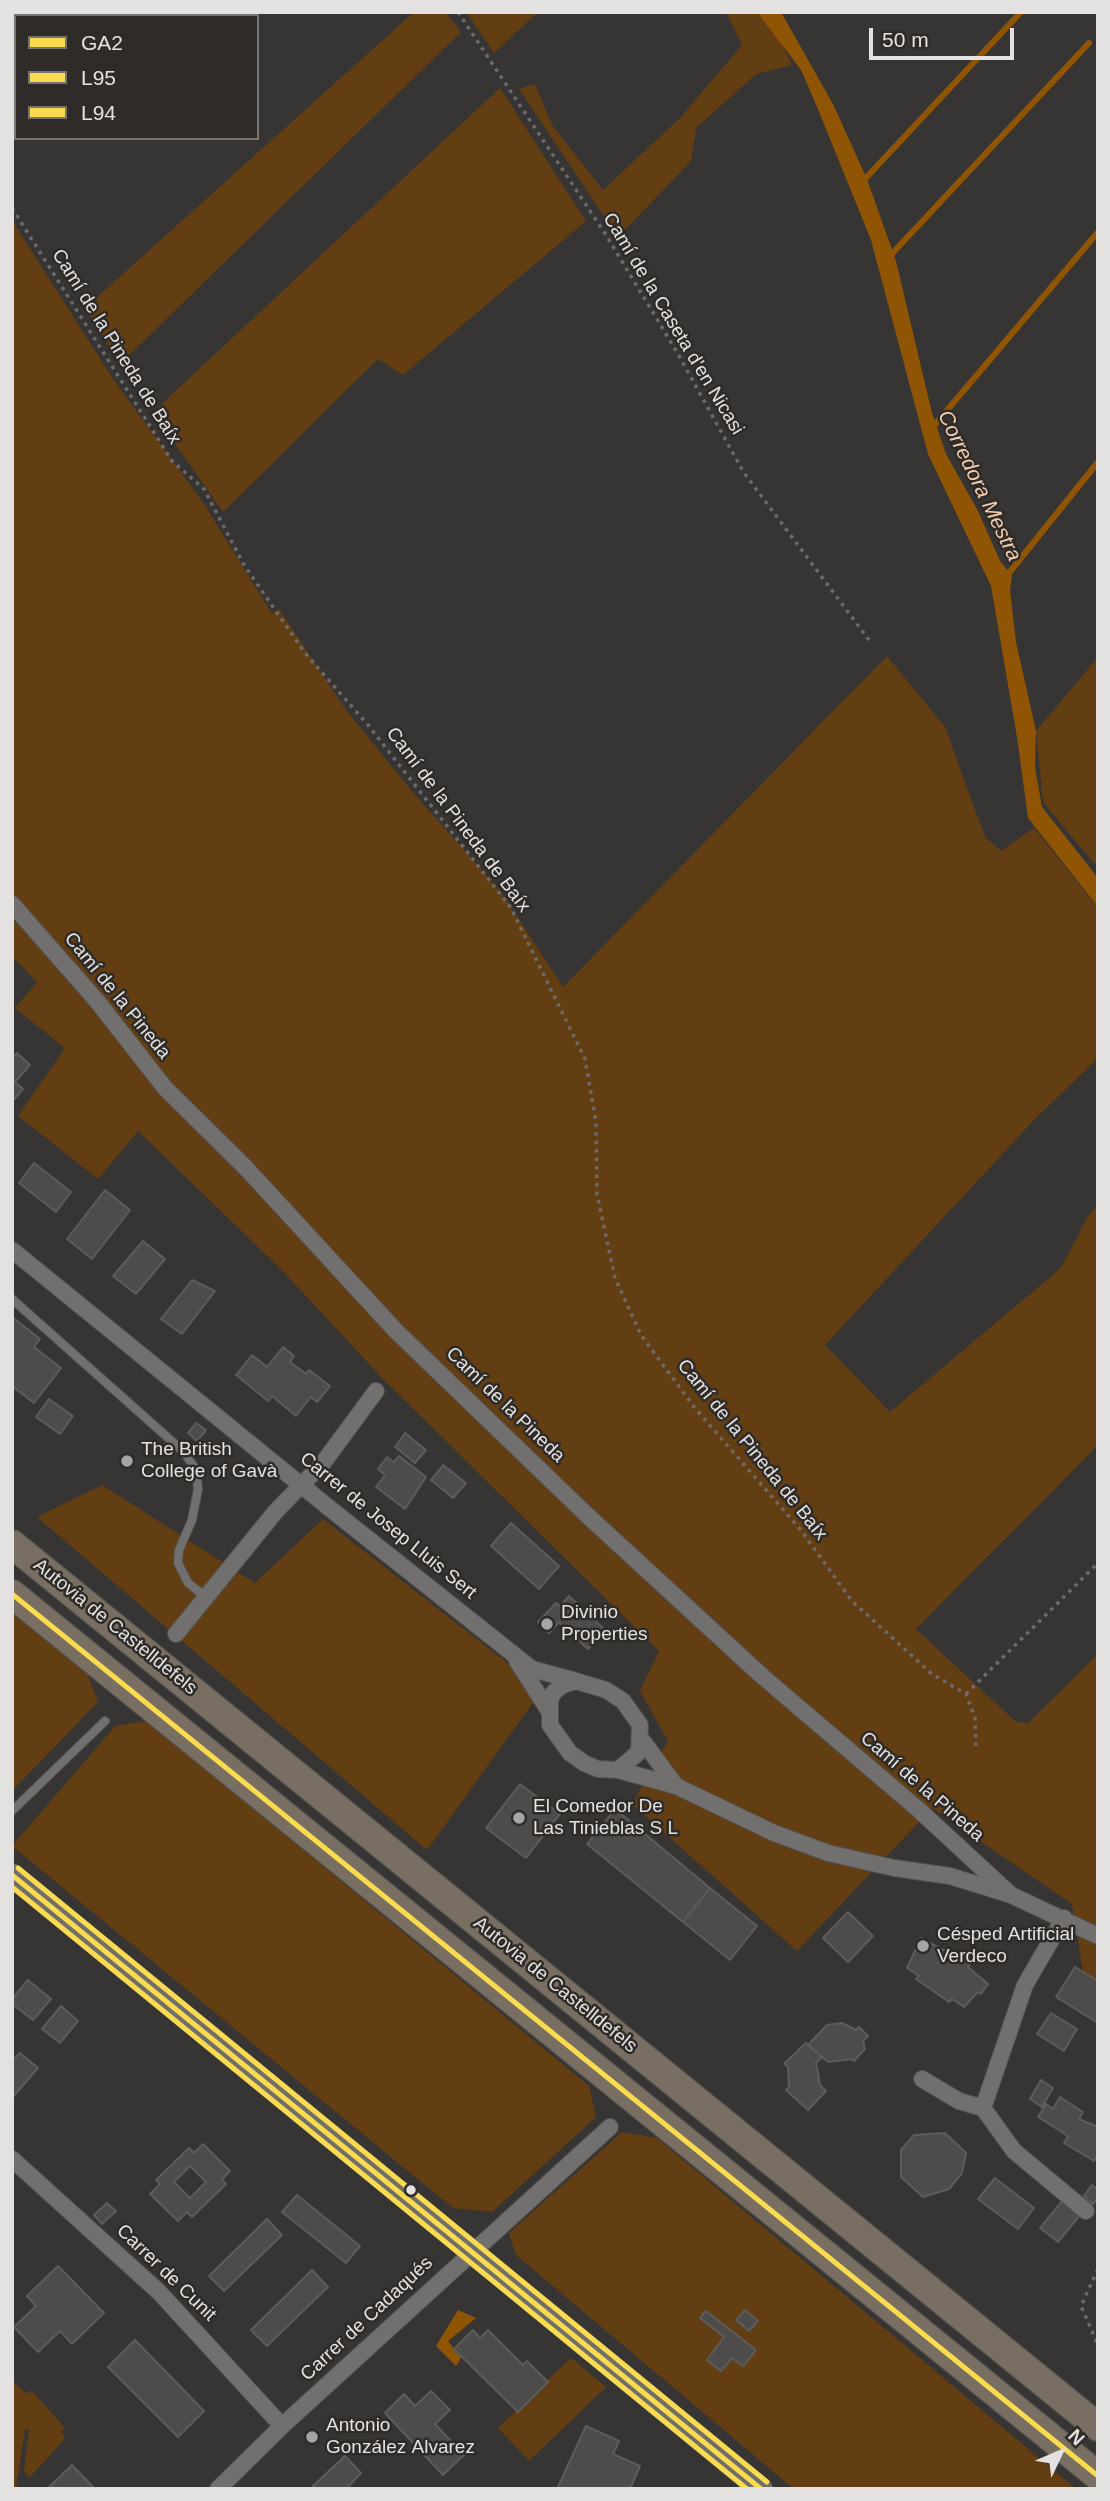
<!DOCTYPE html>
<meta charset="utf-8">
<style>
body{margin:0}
#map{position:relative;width:1110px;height:2501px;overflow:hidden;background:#373533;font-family:Arial,sans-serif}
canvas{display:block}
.frame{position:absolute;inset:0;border:14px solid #e4e2e0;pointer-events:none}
.legend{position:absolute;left:14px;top:14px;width:245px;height:126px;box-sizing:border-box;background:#2e2b28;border:2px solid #777472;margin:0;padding:9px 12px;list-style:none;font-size:21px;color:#e4e2e0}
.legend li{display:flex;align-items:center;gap:14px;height:35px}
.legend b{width:35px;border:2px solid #777472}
.north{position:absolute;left:1026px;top:2417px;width:70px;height:70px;-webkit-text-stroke:5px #2e2b28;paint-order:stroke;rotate:46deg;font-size:19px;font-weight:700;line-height:28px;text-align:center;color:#e4e2e0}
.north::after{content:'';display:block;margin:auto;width:24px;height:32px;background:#e4e2e0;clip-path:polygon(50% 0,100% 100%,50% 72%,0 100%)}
.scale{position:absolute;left:869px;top:28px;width:145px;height:32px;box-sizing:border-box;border:4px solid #e4e2e0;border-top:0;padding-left:9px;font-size:21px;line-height:24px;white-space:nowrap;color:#e4e2e0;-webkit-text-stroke:5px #2e2b28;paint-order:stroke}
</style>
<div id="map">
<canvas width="1110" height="2501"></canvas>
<div class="frame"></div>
<ul class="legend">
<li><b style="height:9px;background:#f9db4f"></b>GA2</li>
<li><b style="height:9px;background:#f9db4f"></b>L95</li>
<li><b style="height:9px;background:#f9db4f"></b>L94</li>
</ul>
<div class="north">N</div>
<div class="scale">50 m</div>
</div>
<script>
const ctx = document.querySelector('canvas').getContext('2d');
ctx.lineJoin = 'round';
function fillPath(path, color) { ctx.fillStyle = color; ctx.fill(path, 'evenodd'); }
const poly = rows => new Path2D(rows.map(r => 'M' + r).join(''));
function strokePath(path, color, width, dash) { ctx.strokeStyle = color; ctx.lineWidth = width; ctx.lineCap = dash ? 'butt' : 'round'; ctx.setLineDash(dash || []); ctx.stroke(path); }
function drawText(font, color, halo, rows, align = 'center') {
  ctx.font = font + ' Arial,sans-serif'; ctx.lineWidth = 5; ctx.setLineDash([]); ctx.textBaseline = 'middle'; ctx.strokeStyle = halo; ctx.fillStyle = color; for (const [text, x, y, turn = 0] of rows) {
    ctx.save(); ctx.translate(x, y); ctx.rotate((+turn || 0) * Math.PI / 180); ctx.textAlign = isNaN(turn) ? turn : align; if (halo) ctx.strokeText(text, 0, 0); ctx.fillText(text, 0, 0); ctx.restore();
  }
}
fillPath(poly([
 [414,12,445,12,461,32,120,364,85,308],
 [466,12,538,12,494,53],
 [726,12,766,12,792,65,756,74,696,128,691,161,618,237,519,89,535,84,552,125,603,190,680,118,742,45],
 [500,88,586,221,403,375,378,359,223,512,153,412],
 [13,222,113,379,204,504,272,614,279,609,346,710,410,789,501,892,563,987,887,656,945,727,985,837,1001,851,1034,828,1098,908,1098,1058,1034,1120,825,1345,890,1412,1061,1268,1088,1216,1098,1205,1098,1445,916,1629,1016,1722,1028,1723,1098,1654,1098,1980,1083,1971,1072,1904,932,1808,797,1951,632,1804,668,1741,640,1691,659,1651,384,1380,282,1270,138,1131,98,1179,18,1116,65,1048,15,1008,37,982,12,956],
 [1098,657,1098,868,1043,802,1036,731],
 [102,1485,255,1583,323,1519,542,1690,427,1850,37,1517],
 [12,1611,86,1670,98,1702,12,1791],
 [147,1721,589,2086,596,2117,492,2212,453,2208,12,1846,115,1726],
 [622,2132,657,2138,1076,2489,794,2489,516,2255,509,2233],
 [571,2358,606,2387,529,2461,498,2428],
 [12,2381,27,2394,31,2390,65,2428,61,2432,65,2436,63,2441,30,2477,24,2471,29,2430,25,2429,16,2489,12,2489]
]), '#643e13');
fillPath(poly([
 [757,12,781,12,833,104,867,179,896,261,932,413,946,454,978,511,1000,561,1012,576,1010,590,1016,642,1036,731,1035,768,1042,807,1098,878,1098,907,1028,818,1017,737,991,586,928,454,871,240,815,102,801,70],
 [458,2310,476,2318,448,2341,461,2358,456,2366,436,2346]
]), '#905405');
strokePath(poly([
 [863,181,1021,12],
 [887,259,1089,43],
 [932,428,1098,232],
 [1005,578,1098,462]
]), '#905405', 6);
const building = poly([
 [17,1053,30,1065,15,1082,23,1089,12,1102,12,1058,17,1053],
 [34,1163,71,1192,56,1212,19,1183,34,1163],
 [105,1190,130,1210,92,1259,67,1239,105,1190],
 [143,1241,165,1259,136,1294,113,1276,143,1241],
 [192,1280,215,1291,182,1334,161,1319,192,1280],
 [12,1317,40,1339,34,1347,61,1368,34,1403,12,1386,12,1317],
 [283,1347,294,1356,290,1362,306,1374,309,1370,330,1386,317,1402,311,1397,296,1416,272,1396,268,1401,236,1375,252,1355,267,1367,283,1347],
 [49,1399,73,1416,60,1434,36,1417,49,1399],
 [196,1423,206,1430,197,1441,188,1433,196,1423],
 [405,1433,426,1450,415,1463,395,1447,405,1433],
 [399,1456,426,1477,405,1509,376,1487,385,1475,378,1469,387,1457,394,1462,399,1456],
 [443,1465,466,1483,453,1498,431,1480,443,1465],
 [511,1523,559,1566,539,1589,491,1546,511,1523],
 [569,1596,606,1631,588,1649,559,1622,549,1633,538,1622,556,1603,560,1606,569,1596],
 [520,1784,560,1814,526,1858,486,1828,520,1784],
 [615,1809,710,1888,683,1922,587,1844,615,1809],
 [710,1888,757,1926,730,1960,683,1922,710,1888],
 [848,1912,873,1936,848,1962,823,1938,848,1912],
 [921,1938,945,1951,946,1949,970,1965,968,1967,988,1984,981,1994,978,1992,964,2007,952,1999,949,2002,916,1979,919,1976,907,1968,921,1938],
 [1075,1967,1098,1981,1098,2023,1056,1997,1075,1967],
 [28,1980,51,1999,33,2020,12,2004,12,1999,28,1980],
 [61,2006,78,2021,60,2043,42,2029,61,2006],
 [1051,2013,1077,2029,1064,2051,1037,2034,1051,2013],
 [842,2023,856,2030,859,2027,868,2036,863,2041,865,2049,854,2061,852,2059,828,2062,808,2045,827,2025,842,2023],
 [806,2043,822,2057,816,2063,820,2085,826,2091,808,2110,786,2090,789,2086,788,2067,784,2064,806,2043],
 [20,2053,38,2068,12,2098,12,2061,20,2053],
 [1041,2080,1053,2088,1042,2107,1030,2099,1041,2080],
 [1060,2097,1083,2112,1079,2119,1098,2127,1098,2154,1094,2161,1064,2143,1068,2136,1038,2117,1046,2104,1053,2109,1060,2097],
 [945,2133,966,2153,962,2173,949,2189,923,2197,901,2177,901,2150,914,2135,945,2133],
 [203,2144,230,2171,222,2179,226,2184,192,2217,187,2212,178,2221,150,2194,160,2184,156,2180,189,2148,194,2153,203,2144],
 [190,2166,206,2182,190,2198,174,2182,190,2166],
 [995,2178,1034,2208,1018,2229,978,2199,995,2178],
 [1092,2185,1098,2190,1098,2198,1093,2204,1084,2196,1092,2185],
 [297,2195,360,2246,346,2263,282,2212,297,2195],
 [1063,2200,1080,2215,1058,2242,1040,2228,1063,2200],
 [107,2203,116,2211,102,2224,94,2215,107,2203],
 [267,2219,282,2235,224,2291,209,2276,267,2219],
 [58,2266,104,2313,72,2344,60,2331,38,2352,14,2327,36,2306,27,2296,58,2266],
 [312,2270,328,2287,267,2346,251,2330,312,2270],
 [745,2310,758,2321,749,2331,736,2320,745,2310],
 [706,2311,756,2350,743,2366,732,2358,721,2371,707,2360,724,2337,700,2318,706,2311],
 [473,2330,480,2338,488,2330,523,2365,527,2361,548,2382,518,2412,454,2349,473,2330],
 [135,2340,204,2411,178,2437,108,2367,135,2340],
 [431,2391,450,2410,435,2424,464,2455,443,2475,385,2413,404,2394,415,2406,431,2391],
 [586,2426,619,2441,613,2454,640,2466,630,2489,557,2489,586,2426],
 [345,2456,361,2473,346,2489,316,2489,313,2486,345,2456],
 [72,2465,95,2489,47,2489,72,2465]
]);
fillPath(building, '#4e4c4b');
strokePath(building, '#5e5c5b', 2);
const lane = poly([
 [12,1299,184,1452,196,1470,198,1489,192,1520,179,1550,178,1563,188,1583,206,1597],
 [12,1811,105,1721]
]);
const street = poly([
 [12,904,97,1001,165,1088,245,1167,396,1331,589,1517,762,1676,919,1810,1011,1895],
 [12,1250,328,1507,532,1669,576,1681],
 [176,1634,276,1511,323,1463,376,1391],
 [517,1661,549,1711],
 [576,1681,606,1690,623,1701,640,1725,639,1752,618,1770,598,1769,584,1763,570,1753,550,1725,550,1700,554,1692,563,1685,576,1681],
 [642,1740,676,1786],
 [618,1770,676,1786,774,1833,828,1853,894,1868,950,1876,1011,1895,1098,1936],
 [922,2079,959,2101,983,2108,1014,2151,1086,2211],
 [983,2108,1025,1985,1064,1918],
 [12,2159,159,2292,282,2426],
 [218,2489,282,2426,610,2127]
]);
const secondary = poly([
 [12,1875,761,2489]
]);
const highway = poly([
 [12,1544,1098,2427],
 [12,1594,1098,2476]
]);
strokePath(lane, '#52514f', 10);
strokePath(street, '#52514f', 18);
strokePath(secondary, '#52514f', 24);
strokePath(highway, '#52514f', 30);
strokePath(poly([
 [458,12,606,235,678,354,744,473,872,644],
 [12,208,172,461,204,489,244,565,305,653,368,725,511,908,585,1059,596,1122,597,1194,615,1278,641,1335,694,1407,800,1529,852,1601,932,1674,966,1694,975,1718,976,1747],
 [966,1694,1098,1563],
 [1098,2269,1081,2306,1098,2345]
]), '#6d6b69', 3.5, [3.5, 5]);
strokePath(lane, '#72706f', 8);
strokePath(street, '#72706f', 16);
strokePath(secondary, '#716d69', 23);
strokePath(highway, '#786e61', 28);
strokePath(poly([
 [12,1594,1098,2476],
 [12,1875,761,2489]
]), '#f9db4f', 5);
strokePath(poly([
 [12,1887,747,2489]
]), '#f9db4f', 5);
strokePath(poly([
 [18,1868,767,2482]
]), '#f9db4f', 5);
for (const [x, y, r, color] of [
 [127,1461,7,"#a7a5a3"],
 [547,1624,7,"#a7a5a3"],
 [519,1818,7,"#a7a5a3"],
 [923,1946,7,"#a7a5a3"],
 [411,2190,6,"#e4e2e0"],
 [312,2437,7,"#a7a5a3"]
]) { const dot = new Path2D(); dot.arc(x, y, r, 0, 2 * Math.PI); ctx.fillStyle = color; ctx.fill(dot); strokePath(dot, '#2e2b28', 2.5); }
drawText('19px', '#e4e2e0', '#2e2b28', [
 ["Camí de la Caseta d'en Nicasi",673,324,59],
 ["Camí de la Pineda de Baíx",116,347,58],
 ["Camí de la Pineda de Baíx",458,820,53],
 ["Camí de la Pineda",117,996,51],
 ["Camí de la Pineda",505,1405,44],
 ["Camí de la Pineda de Baíx",752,1450,51],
 ["Carrer de Josep Lluis Sert",388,1526,39],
 ["Autovia de Castelldefels",115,1627,39],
 ["Camí de la Pineda",922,1787,41],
 ["Autovia de Castelldefels",555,1985,39],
 ["Carrer de Cunit",166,2273,44],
 ["Carrer de Cadaqués",367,2319,-43]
]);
drawText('19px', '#e4e2e0', '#2e2b28', [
 ["The British",141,1450],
 ["College of Gavà",141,1472],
 ["Divinio",561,1613],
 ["Properties",561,1635],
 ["El Comedor De",533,1807],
 ["Las Tinieblas S L",533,1829],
 ["Césped Artificial",937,1935],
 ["Verdeco",937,1957],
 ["Antonio",326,2426],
 ["González Alvarez",326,2448]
], 'left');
drawText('italic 21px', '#f3cdad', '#2e2b28', [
 ["Corredora Mestra",979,486,64]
]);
</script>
